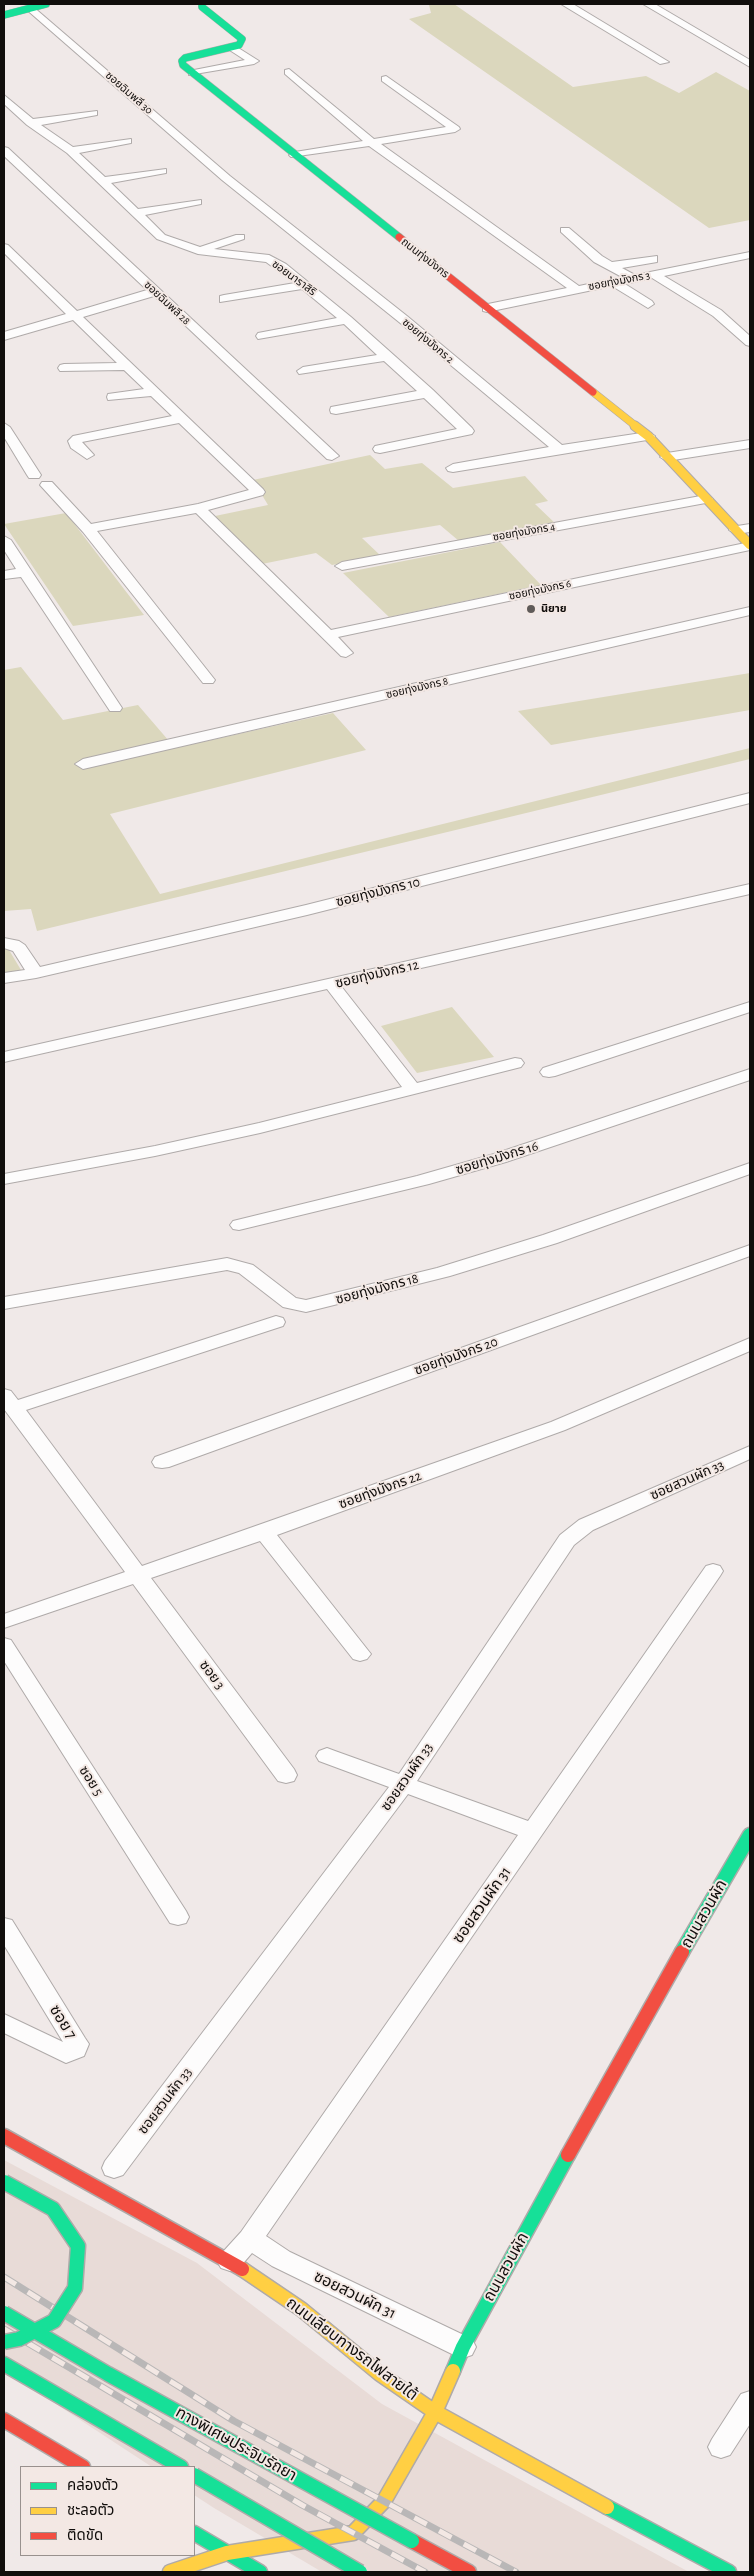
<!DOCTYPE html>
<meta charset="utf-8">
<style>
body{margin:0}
#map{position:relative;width:754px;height:2576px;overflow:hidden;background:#f0e9e8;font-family:"Alegreya Sans","Noto Sans Thai",sans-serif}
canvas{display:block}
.frame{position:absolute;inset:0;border:5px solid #110e0c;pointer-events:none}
.legend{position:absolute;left:20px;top:2466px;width:175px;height:90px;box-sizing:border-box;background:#f3e8e4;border:1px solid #99918e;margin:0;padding:6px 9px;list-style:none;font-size:15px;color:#110e0c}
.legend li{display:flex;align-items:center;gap:10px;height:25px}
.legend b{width:25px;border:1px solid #99918e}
</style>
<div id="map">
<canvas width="754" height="2576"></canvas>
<div class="frame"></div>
<ul class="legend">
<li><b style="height:6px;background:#16e098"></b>คล่องตัว</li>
<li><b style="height:6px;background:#ffcf43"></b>ชะลอตัว</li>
<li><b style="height:6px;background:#f24e42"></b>ติดขัด</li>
</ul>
</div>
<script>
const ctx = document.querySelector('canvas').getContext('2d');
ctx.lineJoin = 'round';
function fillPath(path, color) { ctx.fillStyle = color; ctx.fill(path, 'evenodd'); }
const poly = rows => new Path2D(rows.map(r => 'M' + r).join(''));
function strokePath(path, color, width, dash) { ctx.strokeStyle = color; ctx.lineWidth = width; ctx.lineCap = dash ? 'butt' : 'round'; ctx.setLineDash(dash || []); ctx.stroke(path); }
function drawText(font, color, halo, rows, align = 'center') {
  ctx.font = font + ' "Alegreya Sans","Noto Sans Thai",sans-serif'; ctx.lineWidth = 4; ctx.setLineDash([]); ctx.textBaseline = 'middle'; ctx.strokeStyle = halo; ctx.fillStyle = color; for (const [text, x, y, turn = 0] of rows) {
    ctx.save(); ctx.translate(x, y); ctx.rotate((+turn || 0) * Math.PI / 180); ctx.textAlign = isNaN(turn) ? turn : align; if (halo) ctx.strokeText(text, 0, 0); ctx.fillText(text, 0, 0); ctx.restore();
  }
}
fillPath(poly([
 [4,2160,197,2263,382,2404,689,2572,322,2572,214,2508,194,2495,194,2467,152,2467,4,2370]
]), '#e8dbd7');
fillPath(poly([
 [454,4,573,87,646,76,679,93,716,72,750,91,750,220,709,228,409,19,431,13,429,5],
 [370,455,385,469,422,463,453,488,525,476,548,501,535,504,557,525,459,541,440,525,362,538,381,556,332,565,316,553,262,564,215,516,268,505,253,480],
 [66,513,124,589,144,615,73,626,4,524],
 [500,542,541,585,389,617,343,573],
 [21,667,63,720,138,705,175,748,333,713,366,750,110,814,160,894,750,748,750,759,37,931,31,909,4,911,4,670],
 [750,673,750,710,551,745,518,711],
 [4,947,9,950,21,970,4,973],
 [452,1007,494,1057,417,1073,381,1026]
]), '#dbd7bd');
const street = poly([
 [561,4,573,4,669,62,660,64,561,4],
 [643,4,655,4,750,60,750,67,643,4],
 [31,5,230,176,407,316,562,445,648,432,655,436,653,439,453,472,448,471,446,468,453,464,549,447,399,322,222,180,27,10,26,8,31,5],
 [232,44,259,61,254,64,189,75,189,71,245,60,228,49,227,47,232,44],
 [289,69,374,139,446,127,382,81,382,77,386,76,459,127,460,129,455,132,381,144,579,286,622,277,594,262,561,232,561,228,569,228,602,256,612,262,657,256,657,262,622,268,635,275,750,252,750,258,664,276,721,310,750,336,750,346,746,345,713,316,652,278,625,284,652,301,654,304,648,308,612,286,487,312,483,311,483,305,567,288,369,146,291,157,289,155,295,152,363,141,285,74,285,70,289,69],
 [4,95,33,119,97,111,97,115,41,125,73,147,131,139,131,143,79,153,105,177,166,169,166,173,111,183,138,209,201,200,201,204,145,215,165,235,200,247,236,235,244,235,244,239,214,249,269,255,286,264,351,317,433,390,472,428,474,431,472,434,380,453,375,452,373,449,375,446,457,429,424,398,336,414,331,413,330,410,331,407,417,391,384,361,299,374,297,371,303,367,377,355,344,324,258,339,256,336,258,333,337,318,302,289,220,302,220,296,224,295,295,283,266,262,198,254,157,239,67,153,27,125,4,104,4,95],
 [4,147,8,148,339,456,332,460,327,459,154,296,83,317,263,489,265,492,263,495,208,510,331,630,750,542,750,550,338,637,353,653,346,657,341,656,196,513,97,531,215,680,213,683,203,683,83,532,40,485,42,482,52,482,91,524,198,504,249,490,179,423,82,442,94,455,87,459,71,448,68,441,73,436,172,416,151,396,108,400,107,397,108,394,144,389,124,370,60,371,58,368,60,365,64,364,117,363,73,320,4,340,4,332,66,314,4,253,4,244,8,245,77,311,147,290,4,156,4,147],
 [4,423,10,427,41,475,39,478,29,478,27,475,4,437,4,423],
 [750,440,750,448,667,461,660,457,667,453,750,440],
 [706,495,713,499,711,502,342,570,335,566,342,562,706,495],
 [750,524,750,532,736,534,729,530,731,527,750,524],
 [4,536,11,540,122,708,120,711,110,711,21,577,4,579,4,571,16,569,4,550,4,536],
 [750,607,750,615,83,769,75,764,83,759,750,607],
 [750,793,750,803,307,915,36,978,4,983,4,973,25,970,13,951,4,948,4,938,19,941,25,945,40,967,306,905,750,793],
 [750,884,750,894,341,986,417,1083,515,1058,521,1059,524,1063,521,1067,260,1133,155,1156,4,1184,4,1174,155,1146,259,1123,402,1087,327,989,4,1062,4,1052,750,884],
 [750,1002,750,1012,555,1076,549,1077,543,1076,540,1072,543,1068,750,1002],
 [750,1069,750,1080,506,1162,429,1184,239,1230,233,1229,230,1225,233,1221,417,1176,494,1154,750,1069],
 [750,1163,750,1174,557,1243,450,1276,306,1312,283,1307,239,1273,227,1270,4,1309,4,1297,227,1258,253,1265,296,1298,306,1300,437,1268,543,1235,750,1163],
 [750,1245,750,1256,169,1467,162,1468,155,1467,152,1462,155,1457,750,1245],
 [276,1316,283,1318,285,1322,283,1326,26,1410,142,1566,551,1422,750,1338,750,1351,565,1430,277,1535,367,1649,371,1654,367,1659,360,1661,353,1659,260,1541,151,1578,294,1769,297,1775,294,1781,286,1783,278,1781,133,1584,4,1628,4,1614,125,1572,4,1409,4,1389,11,1391,18,1400,276,1316],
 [750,1446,750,1459,593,1530,574,1545,417,1781,528,1821,706,1566,713,1564,720,1566,723,1571,720,1576,266,2236,290,2252,472,2339,476,2347,472,2355,463,2358,454,2355,272,2266,252,2253,239,2268,230,2271,221,2268,217,2261,221,2254,241,2232,518,1835,408,1794,123,2175,114,2178,105,2175,102,2168,105,2161,389,1787,319,1761,316,1756,319,1751,327,1748,335,1751,399,1774,560,1535,579,1520,750,1446],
 [4,1638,11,1640,186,1911,189,1917,186,1923,178,1925,170,1923,4,1661,4,1638],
 [4,1918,12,1920,85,2038,89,2044,84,2056,66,2063,4,2033,4,2014,63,2042,4,1945,4,1918],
 [750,2391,750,2424,730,2455,721,2458,712,2455,708,2447,712,2439,741,2394,750,2391]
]);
const fastFar1 = poly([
 [202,4,202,7,242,39,239,45,185,58,182,61,183,65,399,237],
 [4,15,46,4]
]);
const fast = poly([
 [682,1952,750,1835],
 [4,2364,181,2467],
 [453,2371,463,2347,568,2155],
 [607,2507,729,2572],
 [194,2533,260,2572]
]);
const slowFar2 = poly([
 [593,392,637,427]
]);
const slowFar1 = poly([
 [635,426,648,436,750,545]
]);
const slow = poly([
 [242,2269,301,2309,380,2374,435,2412,607,2507],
 [170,2572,227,2553,353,2533,384,2501,435,2412,453,2371]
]);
const jamFar1 = poly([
 [399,237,593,392]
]);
const jam = poly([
 [4,2136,242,2269],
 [568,2155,682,1952],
 [4,2420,83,2467],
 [412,2541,469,2572]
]);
strokePath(street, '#afaaa9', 2);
strokePath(fastFar1, '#afaaa9', 8);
strokePath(fast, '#afaaa9', 17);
strokePath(slowFar2, '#afaaa9', 8);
strokePath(slowFar1, '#afaaa9', 11);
strokePath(slow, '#afaaa9', 17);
strokePath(jamFar1, '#afaaa9', 8);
strokePath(jam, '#afaaa9', 17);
fillPath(street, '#fdfcfc');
strokePath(fastFar1, '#16e098', 7);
strokePath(fast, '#16e098', 14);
strokePath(slowFar2, '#ffcf43', 7);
strokePath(slowFar1, '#ffcf43', 9);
strokePath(slow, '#ffcf43', 14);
strokePath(jamFar1, '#f24e42', 7);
strokePath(jam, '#f24e42', 14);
const rail = poly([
 [4,2277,234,2421,516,2572],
 [4,2329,302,2505,425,2572]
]);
strokePath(rail, '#b9b7b7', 7);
strokePath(rail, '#f3e8e4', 5, [14]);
const fastBridge = poly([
 [4,2182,53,2209,78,2246,75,2288,54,2321,19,2339,4,2342],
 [4,2313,108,2374,412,2541],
 [194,2475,360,2572]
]);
strokePath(fastBridge, '#afaaa9', 17, []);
strokePath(fastBridge, '#16e098', 14);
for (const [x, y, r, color] of [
 [531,609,5,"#5f5b59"]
]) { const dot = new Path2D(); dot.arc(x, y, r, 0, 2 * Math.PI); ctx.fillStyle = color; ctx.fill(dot); strokePath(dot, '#f3e8e4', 2); }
drawText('11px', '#110e0c', '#f3e8e4', [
 ["ซอยฉิมพลี 30",129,93,41],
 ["ถนนทุ่งมังกร",425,258,38],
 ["ซอยนาราสิริ",294,278,36],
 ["ซอยทุ่งมังกร 3",619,281,-11],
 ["ซอยฉิมพลี 28",167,303,43],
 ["ซอยทุ่งมังกร 2",428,341,40],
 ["ซอยทุ่งมังกร 4",524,532,-10],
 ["ซอยทุ่งมังกร 6",540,590,-12],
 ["ซอยทุ่งมังกร 8",417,688,-13]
]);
drawText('bold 11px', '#110e0c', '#f3e8e4', [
 ["นิยาย",541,609]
], 'left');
drawText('14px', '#110e0c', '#f3e8e4', [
 ["ซอยทุ่งมังกร 10",378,892,-14],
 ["ซอยทุ่งมังกร 12",377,974,-13],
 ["ซอยทุ่งมังกร 16",497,1158,-17],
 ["ซอยทุ่งมังกร 18",377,1289,-15],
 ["ซอยทุ่งมังกร 20",456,1356,-20],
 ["ซอยสวนผัก 33",687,1480,-24],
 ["ซอยทุ่งมังกร 22",380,1490,-20],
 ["ซอย 3",212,1675,53],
 ["ซอยสวนผัก 33",407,1777,-55],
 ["ซอย 5",91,1781,57],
 ["ซอยสวนผัก 33",165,2101,-53]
]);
drawText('16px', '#110e0c', '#f3e8e4', [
 ["ซอยสวนผัก 31",482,1905,-55],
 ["ถนนสวนผัก",704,1914,-60],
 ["ซอย 7",63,2022,58],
 ["ถนนสวนผัก",506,2267,-61],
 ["ซอยสวนผัก 31",355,2295,26],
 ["ถนนเลียบทางรถไฟสายใต้",352,2349,37],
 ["ทางพิเศษประจิมรัถยา",236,2444,29]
]);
</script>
